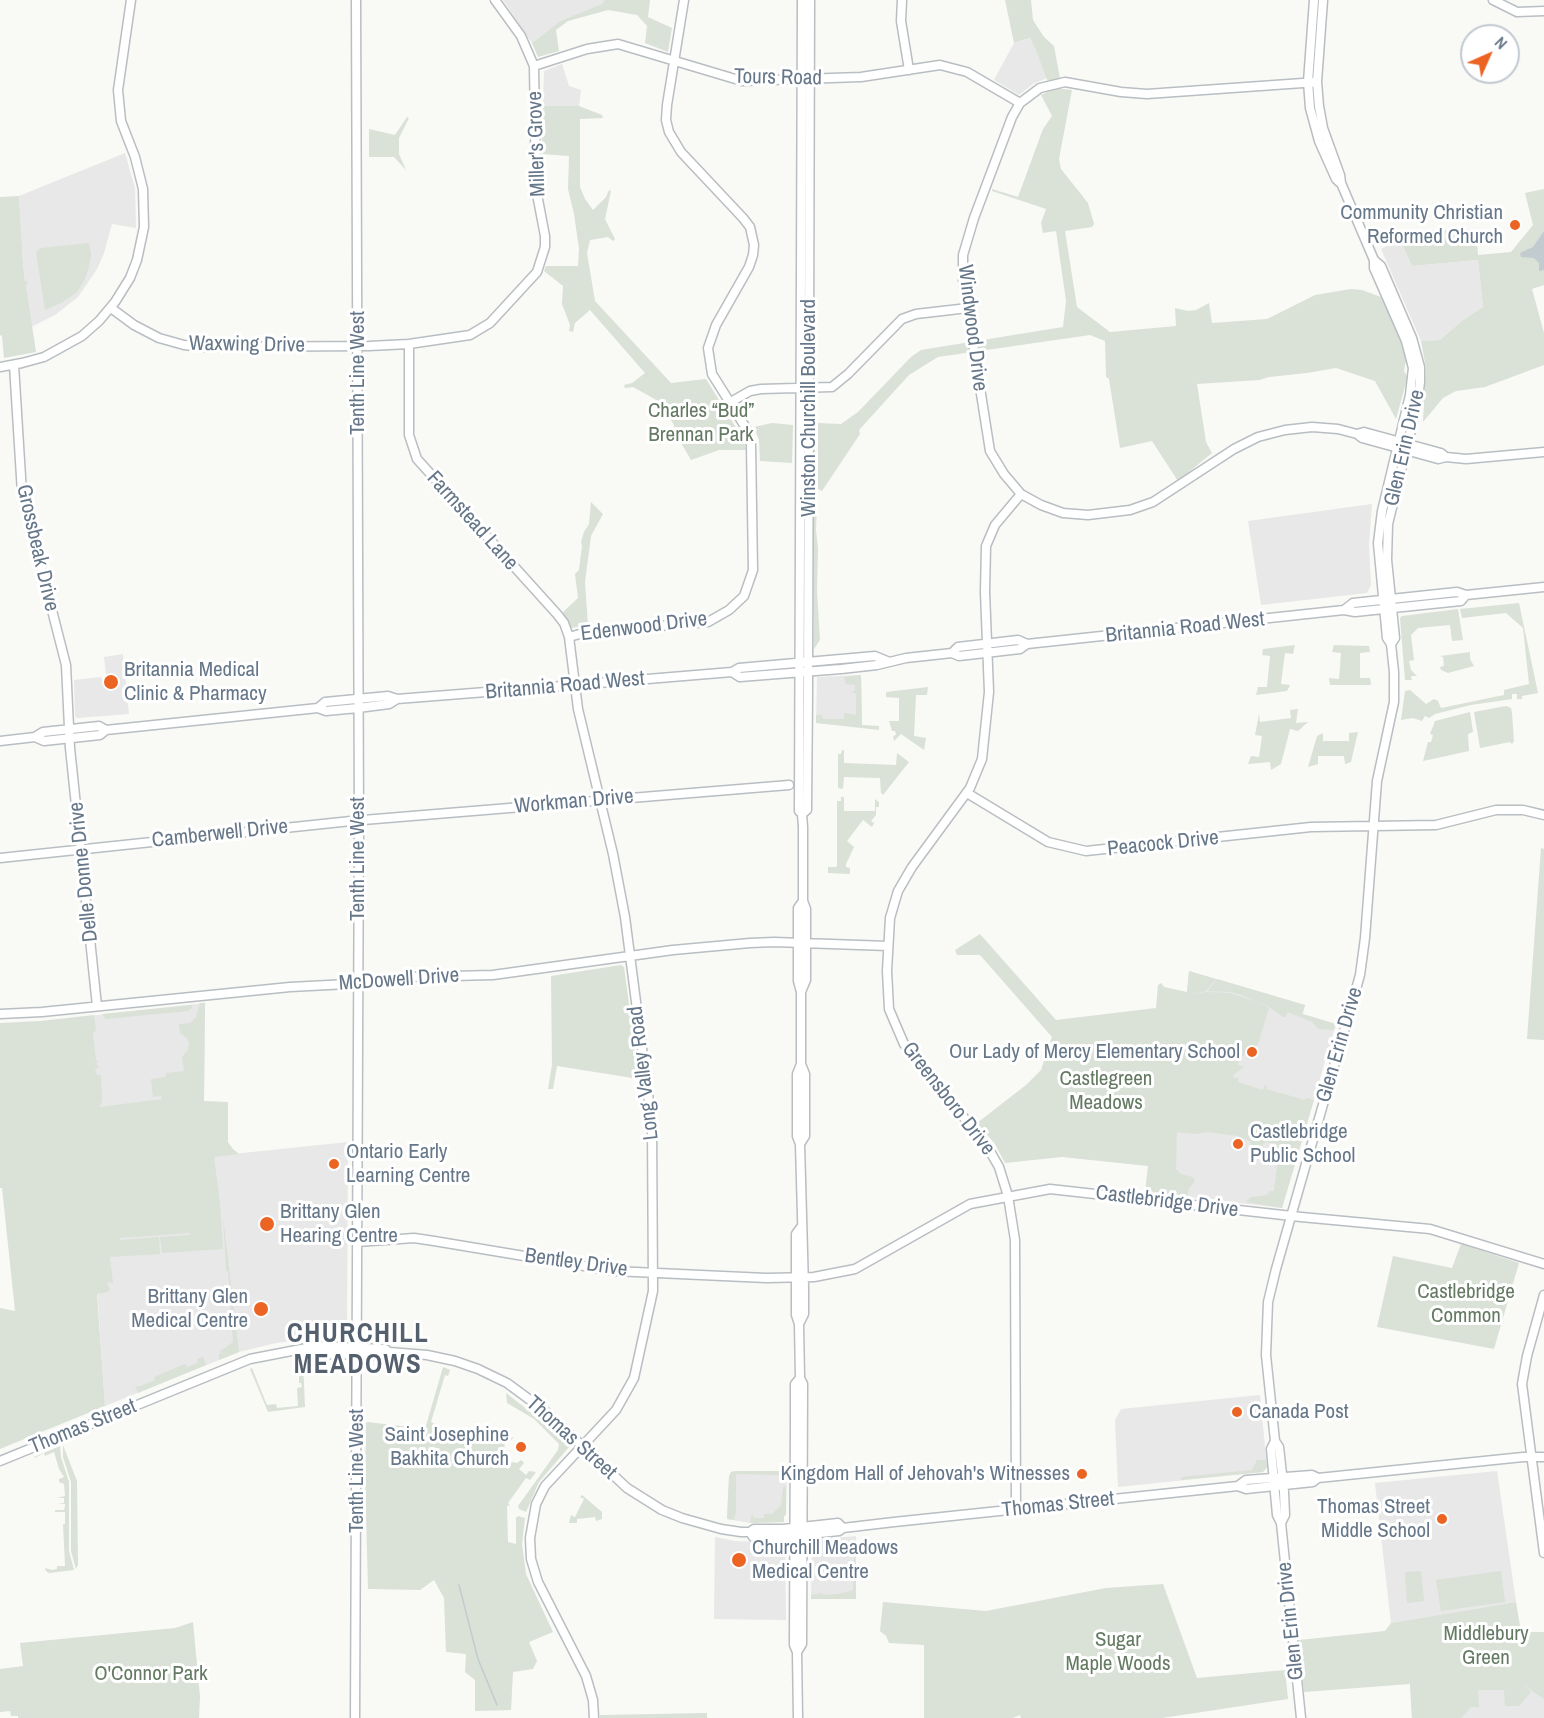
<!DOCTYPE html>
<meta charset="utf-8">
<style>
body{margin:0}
#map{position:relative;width:1544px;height:1718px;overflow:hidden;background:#f9f9f6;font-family:"Archivo Narrow",sans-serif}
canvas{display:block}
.north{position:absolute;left:1460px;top:24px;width:60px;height:60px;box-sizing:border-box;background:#fff;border:2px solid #c2c9d0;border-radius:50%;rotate:45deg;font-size:16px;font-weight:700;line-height:24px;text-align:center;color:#667789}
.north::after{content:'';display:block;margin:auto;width:21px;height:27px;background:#ec6423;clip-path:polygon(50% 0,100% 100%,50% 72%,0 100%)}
</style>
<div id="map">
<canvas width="1544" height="1718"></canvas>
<div class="north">N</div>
</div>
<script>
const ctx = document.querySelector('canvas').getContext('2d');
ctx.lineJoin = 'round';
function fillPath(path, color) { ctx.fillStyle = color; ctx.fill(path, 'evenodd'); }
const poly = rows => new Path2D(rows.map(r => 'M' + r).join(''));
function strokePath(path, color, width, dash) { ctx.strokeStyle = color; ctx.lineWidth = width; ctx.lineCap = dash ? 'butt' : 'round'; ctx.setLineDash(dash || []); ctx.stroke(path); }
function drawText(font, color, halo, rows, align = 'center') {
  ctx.font = font + ' "Archivo Narrow",sans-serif'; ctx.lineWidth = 6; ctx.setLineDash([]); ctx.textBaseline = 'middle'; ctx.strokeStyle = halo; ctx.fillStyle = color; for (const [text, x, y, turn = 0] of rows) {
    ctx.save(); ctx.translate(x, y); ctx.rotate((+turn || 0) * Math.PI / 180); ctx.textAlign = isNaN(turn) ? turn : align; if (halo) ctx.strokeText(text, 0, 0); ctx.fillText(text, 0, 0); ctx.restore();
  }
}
fillPath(poly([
 [503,0,605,0,603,4,560,21,532,43],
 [1031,38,1047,78,1033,84,1019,95,994,80,1014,43],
 [562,64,569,86,581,90,579,106,543,106,544,71],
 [125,153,135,188,136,228,112,224,104,253,97,269,78,297,55,315,31,327,23,264,19,196],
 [1400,240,1412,266,1478,260,1483,307,1463,320,1440,340,1421,341,1381,249],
 [1372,504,1369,544,1371,585,1367,593,1261,605,1248,521],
 [123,654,129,714,77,718,75,716,74,680,101,677,102,680,106,675,104,657],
 [861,675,862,726,816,723,817,677],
 [1189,971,1305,1005,1303,1014,1336,1024,1282,1208,1171,1195,1177,1137,1173,1068,1187,994],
 [205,1003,204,1099,99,1107,89,1016],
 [348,1142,347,1339,345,1341,301,1340,276,1343,239,1352,105,1406,89,1169],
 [1260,1395,1267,1467,1263,1472,1118,1487,1115,1420,1121,1409],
 [736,1471,787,1471,786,1515,784,1516,784,1522,750,1523,727,1519,729,1476,731,1472],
 [1497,1471,1516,1602,1391,1623,1375,1483],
 [856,1536,856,1599,811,1599,812,1541,813,1540],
 [715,1537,735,1541,782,1543,785,1545,786,1620,714,1619],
 [1410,1684,1544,1684,1544,1718,1412,1718]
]), '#e7e8e7');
fillPath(poly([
 [605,0,650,0,648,17,672,28,668,52,645,43,647,26,637,15,608,10,568,21,556,30,559,51,538,57,532,43,560,21,602,4],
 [1005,0,1031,0,1033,20,1044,37,1054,46,1062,89,1072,90,1059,159,1061,169,1088,203,1094,224,1092,227,1065,231,1077,307,1110,332,1176,326,1175,308,1188,311,1196,310,1209,303,1212,323,1267,319,1315,295,1351,289,1362,290,1381,297,1400,339,1406,360,1404,371,1407,376,1406,383,1396,419,1375,381,1336,368,1307,373,1269,377,1259,380,1197,384,1206,442,1212,453,1178,481,1152,441,1120,448,1109,379,1106,377,1105,341,1090,335,938,357,909,375,859,430,860,434,822,491,818,489,818,423,841,424,858,412,911,357,921,350,1063,327,1066,301,1056,231,1043,233,1041,223,1046,209,992,191,992,189,1018,197,1043,129,1052,116,1041,95,1051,90,1035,48,1030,38,1014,43],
 [543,106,579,106,602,115,603,118,580,119,580,187,585,199,593,210,606,197,609,190,611,191,605,219,615,239,613,241,608,237,590,240,587,253,595,301,671,383,706,379,743,439,746,450,719,450,691,460,680,441,675,438,674,425,660,402,633,387,625,388,624,385,632,383,645,373,590,310,575,323,573,332,569,331,570,325,562,304,563,286,544,271,546,266,578,266,579,249,574,214,568,189,569,156,541,154],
 [407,117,409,118,399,138,399,154,406,170,394,157,369,157,369,129,395,135],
 [1544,189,1544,285,1532,289,1544,333,1544,365,1485,387,1456,391,1443,398,1423,422,1426,368,1421,341,1440,340,1463,320,1483,307,1478,260,1412,266,1400,240,1421,231,1476,229,1478,255,1511,252,1533,225,1525,193],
 [19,196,23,264,25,281,28,282,26,286,36,352,4,358,2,336,0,335,0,197],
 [89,243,91,255,89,267,85,279,77,292,63,302,45,310,36,252,41,248],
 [772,423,793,425,792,463,760,461,759,440,754,427],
 [813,423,815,423,815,482,817,501,816,530,818,549,817,591,820,640,814,649],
 [591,502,603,514,591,536,585,582,588,625,571,628,563,612,578,598,575,574,579,570,582,546,581,542,584,532,589,524],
 [1519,603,1538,693,1522,696,1522,699,1517,699,1517,694,1512,694,1512,699,1471,705,1435,714,1429,718,1425,716,1422,721,1413,718,1401,720,1405,691,1410,690,1426,704,1434,699,1438,701,1441,708,1504,695,1504,690,1529,684,1523,628,1506,613,1462,618,1460,609],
 [1458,609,1463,640,1452,641,1450,625,1418,628,1411,635,1414,660,1409,661,1411,670,1417,676,1411,676,1412,680,1405,680,1400,618,1402,616],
 [1295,645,1293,654,1285,653,1281,684,1290,685,1287,691,1256,695,1258,687,1267,687,1270,656,1262,655,1263,649],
 [1334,645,1369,646,1370,652,1360,653,1360,678,1370,678,1371,685,1330,685,1329,678,1339,679,1341,653,1332,652],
 [1470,652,1470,659,1474,666,1448,673,1441,670,1440,667,1444,666,1443,657,1440,656],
 [861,675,862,725,879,726,879,730,816,723,816,715,822,715,823,719,844,719,844,713,856,715,856,694,851,691,855,691,855,685,846,684,844,677],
 [928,687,927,695,916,695,914,736,926,738,924,750,901,734,894,741,893,736,896,735,895,731,892,731,889,721,899,721,899,698,886,697,886,692],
 [1506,706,1511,708,1512,713,1514,741,1512,744,1510,742,1480,748,1474,712],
 [1298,709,1296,723,1308,722,1298,731,1290,729,1281,764,1271,770,1270,762,1248,764,1251,756,1259,757,1262,736,1255,735,1259,714,1260,722,1291,718,1290,710],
 [1470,712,1473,732,1468,734,1469,751,1423,761,1428,742,1431,742,1433,735,1430,734,1435,721],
 [1358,732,1351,762,1345,764,1344,756,1318,756,1318,764,1308,767,1317,736,1323,733,1323,741,1349,741,1349,733],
 [842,750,844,750,844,763,896,765,897,753,909,762,883,795,881,793,880,778,844,777,843,789,838,788,838,754,841,754],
 [841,797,844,797,844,811,875,811,875,799,879,802,879,807,876,807,876,815,871,821,874,823,872,827,863,820,847,841,854,847,846,864,846,867,850,868,850,874,828,873,828,867,837,867,837,801,841,801],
 [1541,848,1544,849,1544,1040,1527,1039],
 [980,934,1056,1020,1156,1008,1158,985,1161,983,1164,987,1187,992,1189,971,1216,979,1206,991,1187,995,1206,992,1230,993,1257,1002,1269,1008,1258,1044,1251,1051,1247,1050,1237,1065,1244,1067,1233,1075,1234,1078,1239,1078,1238,1082,1263,1090,1265,1085,1267,1086,1266,1089,1305,1100,1306,1098,1314,1100,1282,1208,1246,1202,1251,1197,1267,1195,1270,1191,1274,1191,1279,1148,1275,1147,1275,1143,1265,1142,1262,1146,1252,1150,1250,1141,1238,1136,1208,1132,1195,1134,1177,1132,1176,1169,1181,1174,1192,1177,1195,1181,1189,1188,1187,1197,1145,1192,1148,1166,1062,1157,1005,1163,995,1144,977,1123,1026,1085,1041,1070,1052,1037,980,955,957,955,955,950],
 [621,965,624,967,639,1079,557,1066,553,1089,548,1089,552,1065,551,976],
 [1217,979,1305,1005,1302,1014,1336,1024,1334,1030,1319,1029,1312,1022,1288,1012,1285,1017,1283,1017,1269,1007,1244,996,1231,992,1208,991],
 [200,1003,205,1003,204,1101,228,1102,228,1142,233,1149,239,1154,214,1157,220,1203,223,1249,162,1253,160,1237,190,1235,190,1233,120,1238,120,1240,159,1237,160,1254,110,1257,113,1284,109,1282,107,1283,110,1289,108,1292,97,1294,105,1406,0,1449,0,1308,15,1311,2,1188,0,1188,0,1023,40,1021,94,1015,96,1031,93,1032,96,1061,100,1061,97,1062,97,1066,100,1067,95,1069,97,1075,101,1075,102,1100,100,1107,162,1099,161,1096,153,1097,151,1079,166,1077,166,1073,184,1071,182,1057,188,1050,189,1044,187,1038,180,1033,179,1024,190,1023,196,1017],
 [192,1005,192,1008,188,1011,106,1019,102,1014],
 [223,1216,239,1352,219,1360,219,1353,230,1355,219,1352,233,1342,228,1271,226,1271],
 [1461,1244,1519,1263,1494,1349,1377,1327,1393,1256,1452,1268],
 [203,1357,206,1365,138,1393,135,1385,138,1387,155,1380,154,1377,185,1364,187,1367,198,1363,197,1359],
 [295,1361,303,1361,305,1407,268,1412,250,1369,252,1368,267,1405,276,1404,277,1408,298,1406,297,1388,302,1387,301,1383,299,1383,299,1375,296,1374],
 [443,1367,450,1370,448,1376,445,1375,431,1422,436,1425,436,1429,497,1439,498,1436,507,1439,514,1437,508,1443,505,1442,504,1451,499,1452,501,1455,504,1454,506,1460,509,1462,505,1467,508,1469,512,1462,517,1463,521,1460,524,1463,519,1469,526,1475,529,1471,536,1472,530,1480,526,1478,508,1503,510,1505,507,1506,508,1542,516,1544,516,1518,518,1516,525,1518,522,1544,526,1574,553,1632,529,1642,537,1661,533,1669,513,1672,511,1710,475,1711,475,1680,465,1672,466,1654,446,1652,444,1598,434,1580,420,1590,368,1589,365,1476,366,1423,368,1422,425,1429],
 [506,1393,533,1414,569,1447,539,1482,526,1512,519,1509,518,1506,558,1450,559,1444,534,1419,507,1403],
 [63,1445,77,1481,78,1565,76,1569,71,1551,71,1482,63,1457],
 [60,1446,61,1457,69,1482,69,1551,74,1570,49,1573,46,1571,45,1568,52,1570,57,1569,57,1566,65,1566,63,1524,65,1524,65,1512,55,1512,55,1510,64,1510,65,1506,65,1504,57,1504,64,1503,64,1498,57,1498,65,1496,64,1484,59,1482,59,1479,64,1477,59,1469,54,1452,45,1456,44,1453,35,1458,34,1457],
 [1257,1460,1266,1460,1267,1467,1263,1472,1181,1480,1181,1477,1252,1470],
 [736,1471,787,1471,786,1477,777,1475,736,1474,736,1512,734,1520,727,1519,729,1476,731,1472],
 [786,1486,786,1515,784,1516,784,1522,750,1523,752,1514,754,1518,764,1518,764,1514,772,1514,781,1505,783,1488],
 [582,1495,602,1512,602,1519,596,1521,595,1517,577,1519,577,1523,569,1523,571,1515,575,1517,584,1499,580,1497],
 [855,1536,856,1599,811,1599,811,1595,823,1593,823,1595,838,1594,853,1590],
 [1421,1571,1424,1601,1407,1603,1405,1572],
 [1501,1571,1505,1602,1441,1611,1436,1580],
 [1163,1584,1197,1678,1285,1670,1288,1699,1162,1718,1021,1718,1020,1715,1013,1718,924,1718,924,1645,889,1643,886,1636,880,1631,883,1602,986,1611,1106,1588],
 [1516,1602,1521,1632,1544,1632,1544,1699,1522,1684,1531,1692,1519,1706,1505,1706,1504,1690,1478,1690,1479,1707,1471,1707,1461,1718,1412,1718,1410,1684,1304,1692,1299,1640,1385,1631,1391,1623],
 [193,1622,200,1697,199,1718,18,1718,18,1716,11,1716,10,1711,0,1712,0,1669,23,1666,20,1643,175,1628],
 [707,1713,707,1718,600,1718,600,1715]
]), '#dae1d7');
fillPath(poly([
 [1544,231,1544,270,1539,271,1539,263,1534,258,1521,257,1520,253,1533,247]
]), '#c1cbd0');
strokePath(poly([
 [459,1585,478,1659,497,1705]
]), '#c1cbd0', 1.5);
const secondary = poly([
 [902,0,901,21,909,70],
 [1314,0,1308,82,1310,108,1319,141,1336,179,1339,182],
 [1323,0,1317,82,1319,106,1323,128,1340,175,1341,183,1374,260,1381,266,1412,338,1420,367,1420,382,1417,406,1388,524,1387,560,1395,638,1391,644],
 [1493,0,1517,12,1544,11],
 [534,66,587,49,618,44,742,81,861,77,940,65,967,72,1020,103],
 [1317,82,1147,94,1121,92,1065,82,1040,88,1020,103,1012,117,974,218,963,255,963,280,990,451,1004,474,1021,494,1041,505,1063,513,1088,515,1130,510,1153,502,1234,449,1258,437,1285,430,1312,427,1338,429,1357,434,1362,438,1438,459,1446,457],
 [111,308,134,325,159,338,184,345,204,347,369,346,409,344,470,335,490,323,537,272,545,247,545,236,536,189,534,66,521,36,495,0],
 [409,344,409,435,417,459,557,614,564,623,569,637,578,709,613,854,625,917,652,1125,653,1291,634,1378,616,1410,545,1486,536,1504,530,1538,531,1559,538,1582,586,1676,593,1700,594,1718],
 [14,365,22,493,66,665,70,748,97,1006],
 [0,367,22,363,44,357,82,336,99,321,115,302,130,278,137,260,144,227,143,189,135,157,121,121,118,90,131,0],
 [729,403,750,391,761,389,832,387,848,374,902,319,916,314,968,308],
 [1357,434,1364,432,1441,453,1446,457,1466,459,1544,452],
 [1344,610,1353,603,1457,592,1466,595,1544,587],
 [569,637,587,632,708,622,729,610,744,596,753,570,751,445,746,428,712,374,708,348,716,325,749,267,753,255,754,245,750,227,743,218,681,152,669,132,666,120,667,105,684,0],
 [952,653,958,647,1018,640,1027,644],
 [732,672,740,677,841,669,877,665,906,658,952,653,959,656,1020,649,1027,644,1344,610,1355,612,1422,605,1461,601,1466,595],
 [318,708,325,702,388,696,397,699,575,685,732,672,739,668,875,656,887,661],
 [35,737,44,741,100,735,106,730],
 [0,741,35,737,43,732,99,726,106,730,318,708,326,711,358,708,389,704,397,699],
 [967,793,1048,842,1086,851,1311,827,1436,825,1496,810,1523,810,1544,815],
 [802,814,807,810,808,694,810,0],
 [0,858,351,821,789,785],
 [801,992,806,980,806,909,803,901,803,827,802,814,799,811,802,0],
 [0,1014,42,1012,290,987,367,983,409,977,493,975,673,950,750,943,774,942,888,946],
 [800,1144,805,1136,805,1074,801,1064],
 [357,1242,414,1238,434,1241,614,1271,766,1278,814,1277,855,1269,970,1204,1050,1189,1301,1217,1430,1229,1544,1264],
 [1544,1295,1527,1356,1522,1384,1544,1553],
 [799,1324,804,1314,804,1288,800,1144,797,1136,797,1074,801,1064,801,992,798,981,798,908,803,901],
 [304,1350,316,1354,383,1355,389,1352],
 [1275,1441,1271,1449,1277,1515,1281,1523,1301,1718],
 [0,1461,250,1359,317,1346,385,1349,389,1352,427,1355,455,1361,478,1369,507,1383,545,1411,627,1488,662,1510,682,1518,721,1529,741,1532,750,1532,754,1529,783,1529,838,1523,843,1528],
 [1238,1486,1246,1480,1312,1475,1318,1478],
 [1016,1509,1015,1240,1008,1196,999,1167,987,1146,904,1044,889,1009,887,971,890,918,898,891,912,867,970,788,982,759,989,692,985,592,986,546,995,525,1021,494],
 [1281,1523,1285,1515,1284,1492,1279,1447,1275,1441,1266,1355,1268,1302,1276,1269,1360,975,1365,938,1377,781,1394,702,1394,672,1391,644,1387,638,1378,543,1382,511,1410,395,1413,368,1406,341,1374,268,1374,260],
 [750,1532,753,1537,782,1537,839,1531,843,1528,894,1522,1238,1486,1246,1489,1313,1482,1318,1478,1523,1457,1544,1457],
 [797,1652,802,1644,803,1384,800,1378,799,1324,796,1315,796,1234,801,1227],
 [355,1718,359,820,356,0],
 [798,1718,797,1652,794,1645,795,1420,795,1384,800,1378]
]);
strokePath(secondary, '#b9bec3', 11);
strokePath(secondary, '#fff', 8);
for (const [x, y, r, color] of [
 [1515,225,6,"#ec6423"],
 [111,682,8,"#ec6423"],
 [1252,1052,6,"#ec6423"],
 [1238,1144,6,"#ec6423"],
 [334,1164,6,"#ec6423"],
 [267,1224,8,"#ec6423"],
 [261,1309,8,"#ec6423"],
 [1237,1412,6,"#ec6423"],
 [521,1447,6,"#ec6423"],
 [1082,1474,6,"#ec6423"],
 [1442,1519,6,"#ec6423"],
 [739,1560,8,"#ec6423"]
]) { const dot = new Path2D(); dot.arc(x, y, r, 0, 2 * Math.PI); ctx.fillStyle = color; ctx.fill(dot); strokePath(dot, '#fff', 2); }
drawText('21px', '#667789', '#fff', [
 ["Tours Road",778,78,1],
 ["Miller's Grove",537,144,-92],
 ["Windwood Drive",972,328,83],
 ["Waxwing Drive",247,345,1],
 ["Tenth Line West",358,373,-90],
 ["Winston Churchill Boulevard",809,408,-90],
 ["Glen Erin Drive",1405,448,-77],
 ["Farmstead Lane",472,521,48],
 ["Grossbeak Drive",37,548,77],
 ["Edenwood Drive",644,627,-7],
 ["Britannia Road West",1185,628,-6],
 ["Britannia Road West",565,686,-5],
 ["Workman Drive",574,802,-5],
 ["Camberwell Drive",220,834,-6],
 ["Peacock Drive",1163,844,-6],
 ["Tenth Line West",358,859,-90],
 ["Delle Donne Drive",84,872,-96],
 ["McDowell Drive",399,980,-4],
 ["Glen Erin Drive",1340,1045,-74],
 ["Long Valley Road",644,1073,-97],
 ["Greensboro Drive",948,1099,52],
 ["Castlebridge Drive",1167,1202,7],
 ["Bentley Drive",576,1263,8],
 ["Thomas Street",83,1427,-22],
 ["Thomas Street",571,1438,42],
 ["Tenth Line West",357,1471,-90],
 ["Thomas Street",1058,1505,-6],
 ["Glen Erin Drive",1291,1621,-96]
]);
drawText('21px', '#667789', '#fff', [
 ["Community Christian",1503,213],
 ["Reformed Church",1503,237],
 ["Britannia Medical",124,670,"left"],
 ["Clinic & Pharmacy",124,694,"left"],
 ["Our Lady of Mercy Elementary School",1240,1052],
 ["Castlebridge",1250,1132,"left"],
 ["Public School",1250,1156,"left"],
 ["Ontario Early",346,1152,"left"],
 ["Learning Centre",346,1176,"left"],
 ["Brittany Glen",280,1212,"left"],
 ["Hearing Centre",280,1236,"left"],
 ["Brittany Glen",248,1297],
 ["Medical Centre",248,1321],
 ["Canada Post",1249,1412,"left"],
 ["Saint Josephine",509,1435],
 ["Bakhita Church",509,1459],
 ["Kingdom Hall of Jehovah's Witnesses",1070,1474],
 ["Thomas Street",1430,1507],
 ["Middle School",1430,1531],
 ["Churchill Meadows",752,1548,"left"],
 ["Medical Centre",752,1572,"left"]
], 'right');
drawText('21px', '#657a62', '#fff', [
 ["Charles “Bud”",701,411],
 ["Brennan Park",701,435],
 ["Castlegreen",1106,1079],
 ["Meadows",1106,1103],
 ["Castlebridge",1466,1292],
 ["Common",1466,1316],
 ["Middlebury",1486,1634],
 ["Green",1486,1658],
 ["Sugar",1118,1640],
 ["Maple Woods",1118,1664],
 ["O'Connor Park",151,1674]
]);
ctx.letterSpacing = '1.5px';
drawText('bold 27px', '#55606e', '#fff', [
 ["CHURCHILL",358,1335],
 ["MEADOWS",358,1366]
]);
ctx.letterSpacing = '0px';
</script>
